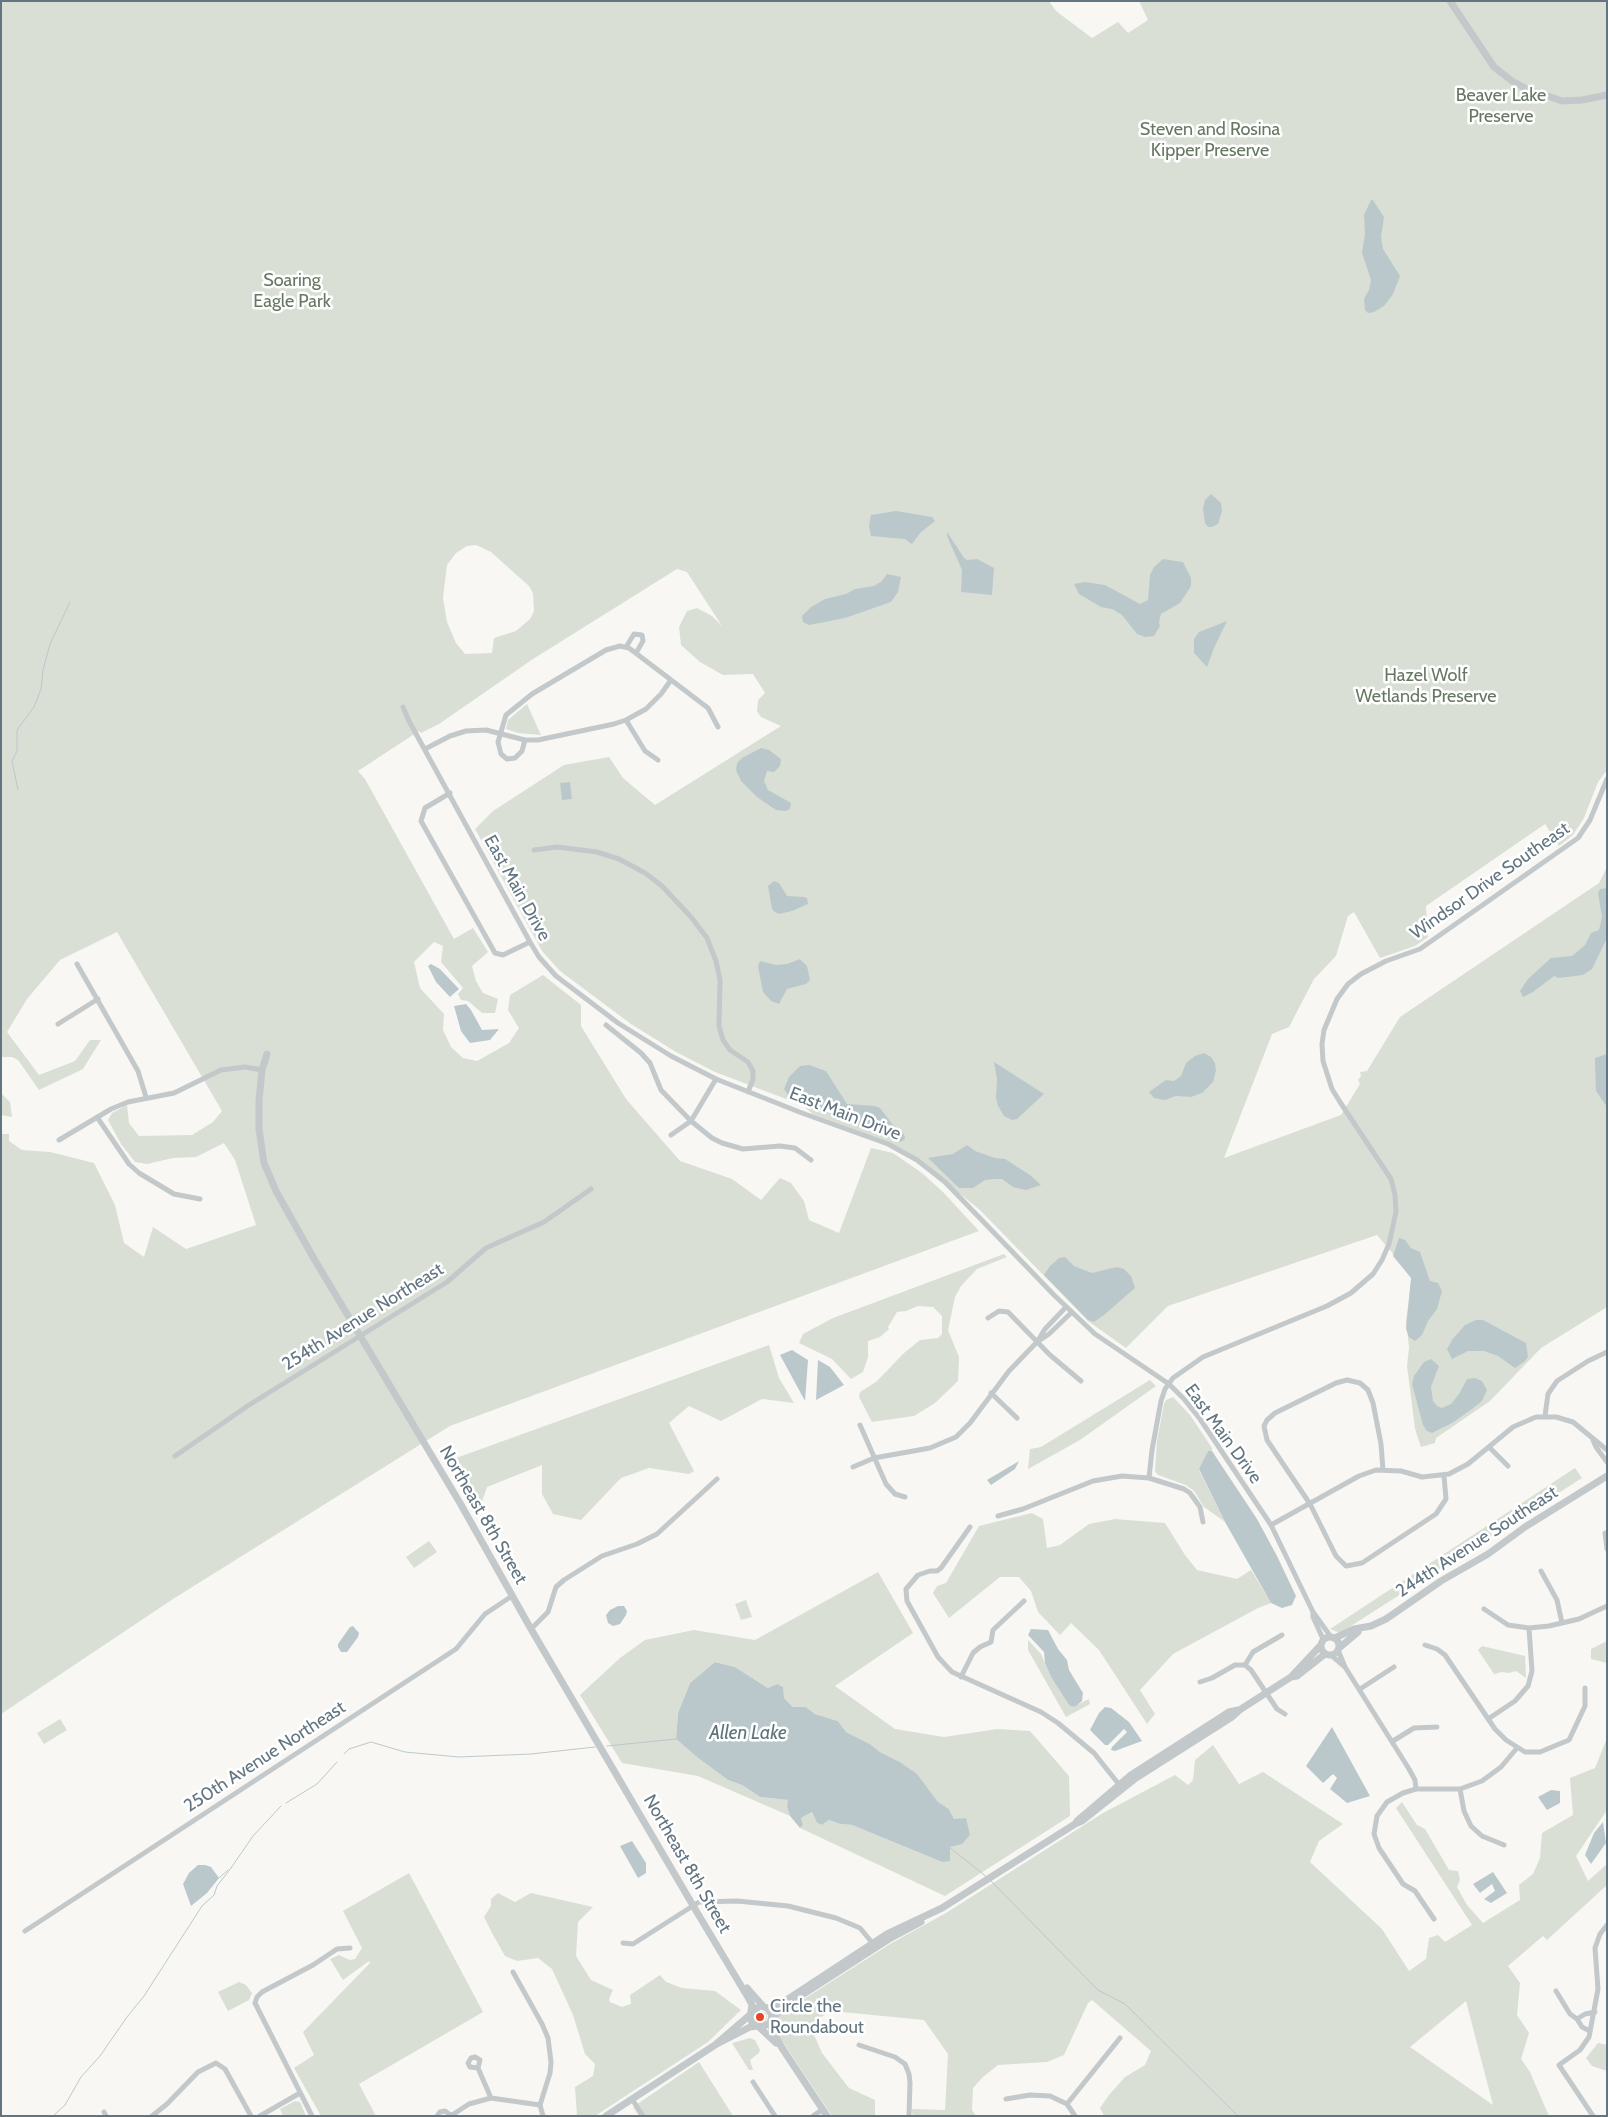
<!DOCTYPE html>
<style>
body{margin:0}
#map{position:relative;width:1608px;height:2117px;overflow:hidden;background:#f8f7f4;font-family:Cabin,sans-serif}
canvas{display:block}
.frame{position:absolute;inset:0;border:2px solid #627580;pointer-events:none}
</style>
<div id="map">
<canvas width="1608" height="2117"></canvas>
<div class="frame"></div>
</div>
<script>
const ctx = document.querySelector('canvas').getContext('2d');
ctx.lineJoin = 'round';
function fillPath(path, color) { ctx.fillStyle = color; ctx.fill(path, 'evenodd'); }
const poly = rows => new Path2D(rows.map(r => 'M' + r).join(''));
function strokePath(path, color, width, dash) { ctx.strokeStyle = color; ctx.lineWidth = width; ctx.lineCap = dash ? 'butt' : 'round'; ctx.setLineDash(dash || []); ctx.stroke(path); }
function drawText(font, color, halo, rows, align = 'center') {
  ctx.font = font + ' Cabin,sans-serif'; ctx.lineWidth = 5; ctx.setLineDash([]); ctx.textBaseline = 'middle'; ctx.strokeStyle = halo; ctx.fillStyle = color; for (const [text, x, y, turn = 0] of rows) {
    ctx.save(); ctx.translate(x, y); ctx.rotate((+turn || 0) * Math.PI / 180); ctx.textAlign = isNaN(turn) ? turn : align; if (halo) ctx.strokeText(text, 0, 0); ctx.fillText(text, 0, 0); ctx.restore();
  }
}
fillPath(poly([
 [1,1,1049,1,1056,11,1092,38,1118,22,1128,33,1148,20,1139,1,1607,1,1607,770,1598,782,1584,818,1573,835,1559,846,1545,824,1426,906,1428,937,1415,946,1380,958,1354,912,1348,916,1336,956,1314,979,1289,1027,1272,1034,1224,1158,1341,1115,1360,1084,1358,1080,1361,1076,1360,1072,1367,1071,1400,1017,1599,883,1607,867,1607,1307,1541,1348,1490,1401,1436,1438,1435,1443,1421,1447,1415,1429,1407,1366,1409,1347,1406,1321,1412,1276,1377,1235,1168,1306,1126,1348,1088,1321,980,1210,944,1181,886,1142,813,1114,802,1105,715,1072,676,1052,631,1024,560,971,542,951,475,829,493,811,564,765,609,757,623,778,655,805,781,726,761,717,757,711,758,700,765,693,753,674,723,675,700,662,681,645,679,627,687,611,697,608,712,616,722,626,687,572,677,569,533,659,439,724,421,733,419,731,358,771,365,779,454,939,473,928,488,952,472,966,476,981,483,993,498,999,495,1013,482,1013,468,1001,461,1000,458,994,463,988,441,962,443,946,434,942,414,962,420,988,444,1014,443,1030,451,1047,463,1058,477,1061,509,1043,519,1028,508,1010,510,995,543,975,581,1005,581,1026,626,1099,680,1161,732,1179,761,1200,780,1178,791,1183,804,1201,809,1220,839,1233,871,1148,893,1153,922,1173,943,1192,979,1231,450,1426,173,1599,1,1714,1,1134,9,1134,9,1141,22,1150,50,1152,94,1163,115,1205,124,1243,144,1257,153,1227,186,1249,256,1225,235,1160,224,1143,196,1157,173,1158,147,1164,135,1162,121,1144,108,1120,112,1113,127,1105,129,1123,139,1136,192,1135,213,1122,222,1111,117,932,60,960,27,999,7,1032,39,1075,75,1061,90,1040,101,1040,83,1069,39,1090,18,1060,12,1057,1,1057],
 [476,545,491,552,529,586,533,593,534,611,530,619,516,631,494,638,492,653,465,654,456,643,447,622,443,598,447,565,456,553,467,546],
 [527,704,541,735,518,733,506,729,508,720],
 [1,1093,10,1102,12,1117,1,1115],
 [1004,1254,1007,1257,977,1269,961,1286,955,1297,948,1330,959,1357,958,1381,935,1403,914,1416,872,1422,859,1397,860,1392,876,1382,904,1353,920,1340,938,1338,942,1334,942,1316,933,1307,918,1306,906,1311,897,1312,888,1327,889,1329,880,1337,868,1341,868,1357,863,1372,851,1379,832,1359,799,1343,803,1334,833,1318],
 [769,1345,779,1378,794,1403,762,1399,721,1421,689,1406,669,1423,694,1471,689,1474,649,1468,621,1478,581,1520,553,1514,542,1494,542,1465,487,1487,477,1516,445,1462],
 [1150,1380,1156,1386,1080,1440,1028,1469,1030,1449,1041,1447],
 [1173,1397,1190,1415,1212,1448,1212,1451,1208,1451,1199,1470,1225,1522,1204,1507,1194,1491,1186,1485,1158,1475,1155,1471,1157,1441,1164,1404,1166,1400],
 [1575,1468,1582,1478,1340,1633,1330,1629],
 [1032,1513,1043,1519,1047,1548,1060,1545,1089,1524,1115,1519,1165,1523,1185,1555,1197,1570,1237,1579,1251,1570,1271,1603,1258,1608,1173,1654,1140,1690,1155,1714,1147,1724,1099,1650,1071,1623,1060,1635,1038,1612,1031,1591,1019,1577,1000,1577,949,1618,933,1593,937,1586,946,1583,979,1526],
 [429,1541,437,1552,414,1568,406,1557],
 [878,1572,913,1633,835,1686,895,1729,944,1737,997,1729,1030,1731,1069,1776,1070,1816,945,1896,800,1828,803,1825,801,1818,812,1812,817,1823,822,1825,829,1820,840,1824,852,1825,942,1862,950,1847,970,1835,966,1826,954,1819,949,1809,938,1802,916,1774,900,1762,880,1752,870,1744,846,1732,838,1721,815,1714,806,1707,793,1707,784,1698,777,1684,768,1688,735,1667,715,1662,690,1683,678,1713,676,1739,698,1758,728,1780,742,1785,760,1797,789,1800,787,1807,790,1816,698,1776,622,1763,580,1695,620,1658,645,1640,694,1630,755,1640],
 [746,1600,752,1617,741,1620,735,1604],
 [1028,1640,1041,1654,1051,1677,1069,1705,1073,1707,1089,1699,1090,1704,1066,1717,1028,1650],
 [1607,1641,1607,1663,1591,1659,1591,1649],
 [1482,1646,1525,1656,1526,1678,1516,1671,1509,1673,1502,1672,1494,1674,1478,1650],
 [60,1719,67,1730,44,1744,37,1733],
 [1607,1738,1607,1810,1576,1856,1588,1881,1607,1864,1607,1885,1547,1940,1543,1936,1508,1966,1520,1983,1517,2015,1529,2033,1521,2059,1530,2072,1549,2116,1104,2116,1100,2108,1109,2095,1125,2077,1145,2065,1151,2051,1092,2000,1088,2003,1064,2055,1047,2062,998,2065,983,2077,973,2088,972,2110,976,2116,913,2116,911,2109,945,2110,948,2054,924,2020,832,2011,819,2018,812,2030,822,2053,849,2088,875,2100,875,2116,832,2116,780,2038,775,2026,777,2018,787,2010,890,1944,946,1913,1103,1813,1175,1775,1188,1785,1193,1780,1195,1760,1213,1745,1239,1784,1263,1772,1343,1824,1319,1841,1310,1862,1382,1929,1409,1971,1426,1959,1429,1938,1438,1935,1445,1942,1472,1925,1396,1808,1402,1802,1417,1825,1425,1829,1449,1870,1458,1871,1460,1880,1457,1887,1467,1905,1483,1923,1520,1900,1519,1885,1533,1874,1540,1858,1542,1833,1573,1815,1570,1778,1595,1768],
 [1466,2001,1493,2105,1410,2047],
 [409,1873,483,2012,359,2084,376,2116,321,2116,294,2068,314,2055,303,2032,370,1963,369,1961,343,1980,330,1959,339,1955,350,1960,355,1959,362,1948,343,1911],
 [498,1893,515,1902,531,1893,593,1907,578,1922,576,1956,591,1980,613,1990,609,1999,610,2002,622,2007,631,2004,630,1995,660,1975,666,1982,682,1988,715,1991,741,2010,708,2042,595,2116,577,2116,575,2087,593,2076,595,2064,585,2054,573,2015,552,1969,538,1958,517,1961,505,1956,492,1933,484,1917,491,1906,491,1899],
 [239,1982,246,1985,252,1993,249,2000,228,2011,218,1992],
 '755 2017a6 6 0 1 1 12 0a6 6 0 1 1-12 0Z',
 [750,2038,755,2040,760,2050,759,2053,750,2060,753,2070,749,2070,732,2043],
 [1598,2043,1607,2045,1607,2071,1592,2066,1586,2058],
 [699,2062,733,2116,639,2116,633,2107],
 [295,2101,300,2102,306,2116,283,2116,280,2109]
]), '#d9dfd5');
fillPath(poly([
 [1371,200,1373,200,1384,217,1381,237,1383,249,1400,276,1393,294,1384,306,1374,312,1368,313,1365,310,1364,299,1369,290,1371,280,1362,253,1365,234,1364,215],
 [1211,494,1221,503,1222,511,1218,524,1212,527,1208,527,1205,523,1203,509,1205,500],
 [896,511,932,517,935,521,921,532,912,544,905,539,871,536,869,526,871,515],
 [947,532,964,558,967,560,977,559,994,568,992,595,961,592,962,570,947,536],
 [1163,559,1183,562,1191,578,1191,586,1180,603,1161,614,1159,622,1160,626,1154,636,1145,637,1137,634,1122,615,1112,609,1101,607,1079,594,1074,584,1085,582,1105,585,1140,604,1148,600,1150,575,1154,567],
 [887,574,901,577,898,592,891,602,845,618,809,625,803,622,802,616,811,607,825,599,846,594,855,589,874,586,882,581],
 [1227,621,1214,648,1207,667,1194,653,1194,639,1199,632],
 [761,748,769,750,781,759,780,766,774,772,767,771,764,781,768,790,791,803,790,809,786,811,776,810,757,797,741,781,736,770,737,763,742,758],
 [570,782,572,799,562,800,560,783],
 [774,881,779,883,787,896,804,897,807,898,808,904,792,911,779,914,775,912,772,909,768,886],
 [1607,888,1607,938,1592,969,1583,975,1559,978,1554,976,1533,992,1523,997,1520,991,1528,979,1551,958,1572,956,1585,945,1591,933,1599,930,1602,917,1598,893,1600,889],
 [800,959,807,966,810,980,806,984,787,989,779,1004,771,1001,763,992,758,966,760,961,776,965,787,964],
 [431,964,440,969,459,989,450,997,436,982,428,966],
 [466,1004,471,1010,482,1030,499,1029,490,1040,470,1043,461,1031,454,1006],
 [1204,1053,1211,1057,1215,1063,1216,1071,1213,1082,1202,1093,1191,1097,1176,1096,1165,1100,1154,1098,1149,1092,1166,1080,1174,1081,1181,1076,1186,1063,1195,1056],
 [1607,1054,1607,1107,1596,1091,1595,1064,1595,1058],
 [994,1062,1044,1094,1017,1119,1012,1120,1004,1116,998,1106,996,1098,997,1079],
 [809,1065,826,1071,847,1104,875,1106,880,1108,893,1125,902,1131,905,1137,904,1140,900,1142,858,1125,853,1121,845,1120,790,1098,784,1089,789,1077,800,1066],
 [967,1145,975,1151,995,1158,1005,1159,1030,1175,1041,1185,1026,1190,1013,1187,1002,1179,994,1179,985,1180,973,1188,959,1188,928,1158,953,1154],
 [1399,1238,1405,1240,1411,1248,1420,1252,1430,1281,1438,1283,1442,1291,1437,1309,1428,1321,1422,1335,1415,1341,1409,1337,1406,1329,1411,1278,1393,1256],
 [1065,1257,1074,1266,1092,1273,1117,1267,1124,1269,1131,1276,1135,1288,1104,1315,1094,1322,1088,1320,1044,1275,1050,1266,1059,1258],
 [1476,1320,1483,1320,1526,1343,1528,1357,1525,1361,1515,1368,1498,1356,1484,1351,1468,1351,1452,1359,1447,1349,1452,1340,1465,1325],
 [792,1350,808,1360,805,1401,780,1355],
 [1431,1359,1439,1366,1431,1387,1433,1401,1437,1406,1442,1408,1451,1404,1459,1394,1467,1379,1475,1378,1482,1381,1487,1390,1482,1401,1472,1409,1452,1423,1432,1433,1427,1431,1423,1425,1412,1384,1414,1376,1424,1362],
 [818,1360,830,1367,844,1385,816,1400],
 [1208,1451,1212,1451,1257,1519,1277,1556,1296,1596,1292,1605,1282,1608,1271,1603,1225,1522,1199,1469],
 [1019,1461,1015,1469,991,1485,987,1480],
 [618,1606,624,1606,627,1611,626,1615,620,1624,613,1626,608,1623,606,1615,610,1610],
 [353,1626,359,1633,358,1637,347,1652,341,1652,338,1647,338,1644,350,1627],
 [1031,1629,1048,1630,1058,1649,1067,1660,1069,1670,1083,1693,1082,1701,1076,1706,1073,1707,1069,1705,1051,1677,1045,1663,1044,1652,1028,1635],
 [715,1662,735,1667,768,1688,777,1684,783,1687,784,1698,793,1707,806,1707,815,1714,838,1721,846,1732,870,1744,880,1752,900,1762,917,1774,938,1802,949,1809,954,1819,966,1818,970,1835,962,1844,950,1847,950,1861,942,1862,852,1825,840,1824,829,1820,822,1825,817,1823,812,1812,801,1818,803,1825,800,1828,790,1816,787,1807,788,1800,760,1797,742,1785,728,1780,698,1758,676,1739,678,1713,690,1683],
 [1105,1707,1111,1708,1129,1722,1142,1741,1115,1751,1111,1750,1112,1747,1127,1732,1124,1729,1108,1745,1105,1745,1090,1730,1099,1713],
 [1332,1727,1370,1796,1347,1803,1330,1789,1337,1778,1333,1774,1323,1783,1306,1766],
 [1551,1790,1560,1791,1560,1803,1547,1810,1538,1797],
 [1603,1822,1606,1843,1591,1864,1585,1855,1594,1833],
 [632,1841,646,1863,646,1873,638,1878,620,1846],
 [198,1865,205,1865,211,1867,219,1878,207,1893,191,1906,183,1884,189,1873],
 [1493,1872,1507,1893,1491,1903,1484,1899,1495,1891,1492,1884,1480,1893,1473,1884]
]), '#bbc8cb');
strokePath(poly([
 [18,790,12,761,17,751,17,730,34,707,41,689,43,670,50,644,70,602],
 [607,1746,676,1739],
 [344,1754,349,1749,371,1742,405,1752,459,1757,531,1754,595,1747],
 [286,1803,317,1784,337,1762],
 [949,1847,987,1877],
 [231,1868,253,1836,281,1806],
 [219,1878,228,1870],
 [990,1880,1098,1990,1125,2004,1238,2116],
 [53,2116,65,2105,81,2077,100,2056,127,2017,144,1996,202,1906,214,1895,217,1886,231,1868]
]), '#bbc8cb', 1);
strokePath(poly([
 [626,647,634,634,642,635,643,641,636,653],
 [403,707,409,721,530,942,539,957,556,976,618,1023,671,1056,716,1079,802,1113,888,1144,917,1160,945,1182,1054,1295,1095,1334,1169,1384,1184,1399,1200,1419,1271,1525,1313,1612],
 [626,720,645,751,658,760],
 [525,740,522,751,515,758,507,759,501,754,498,742,506,715,532,694,606,650,620,646,629,648,708,708,718,727],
 [425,749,450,736,466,731,486,730,525,740,538,740,614,724,626,720,646,709,661,694,671,680],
 [450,793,425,808,421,821,495,953,503,955,530,942],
 [534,850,557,847,597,852,619,859,645,873,662,886,691,917,707,938,716,961,720,980,719,1026,723,1040,730,1050,748,1062,753,1071,753,1079,748,1092],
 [77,964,138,1071,146,1097],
 [58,1024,98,999],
 [606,1025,641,1053,650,1063,661,1090,691,1121,712,1138,722,1143,743,1149,780,1146,795,1148,811,1160],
 [97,1117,129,1164,139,1173,174,1194,200,1199],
 [671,1135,691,1121,716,1079],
 [59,1140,111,1109,128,1102,174,1093,221,1070,245,1067,262,1070],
 [1066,1307,1045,1329,1037,1342,1049,1334,1072,1312],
 [988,1318,999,1311,1008,1312,1050,1355,1081,1381],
 [991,1393,1017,1418],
 [1545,1416,1548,1394,1557,1381,1588,1361,1607,1352],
 [860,1425,886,1484,895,1494,905,1497],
 [1593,1440,1596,1447,1607,1462],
 [1490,1448,1508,1466],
 [175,1456,249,1405,447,1282,486,1248,544,1222,591,1189],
 [853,1467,874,1458,930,1448,956,1437,970,1423,1009,1371,1037,1342],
 [1383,1470,1381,1444,1373,1403,1368,1390,1360,1383,1347,1380,1336,1383,1275,1413,1267,1420,1264,1426,1267,1440,1310,1504,1336,1556,1346,1566,1362,1563,1436,1514,1446,1499,1444,1476],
 [1149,1478,1152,1450,1161,1401,1165,1389,1173,1378,1203,1357,1327,1306,1351,1293,1373,1274,1382,1260,1389,1244,1396,1212,1395,1195,1391,1179,1340,1102,1332,1089,1323,1061,1322,1044,1324,1030,1337,999,1348,984,1361,974,1386,961,1420,949,1578,838,1590,820,1607,779],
 [998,1516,1023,1509,1093,1481,1122,1476,1149,1478,1184,1489,1190,1493,1200,1507,1203,1522],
 [1271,1525,1359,1476,1376,1470,1401,1471,1422,1477,1449,1474,1468,1464,1513,1427,1536,1417,1556,1417,1573,1422,1607,1450],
 [970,1527,941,1568,937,1571,930,1571,918,1575,906,1589,907,1601,938,1657,952,1672,1041,1712,1058,1723,1094,1753,1121,1787],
 [1605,1533,1607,1549],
 [1541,1571,1557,1600,1562,1623],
 [1484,1609,1508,1625,1529,1628,1549,1626,1579,1619,1607,1606],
 [531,1629,548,1612,556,1587,564,1580,602,1556,637,1544,657,1534,717,1479],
 [1323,1639,1313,1617,1313,1612,1331,1637],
 [1425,1645,1437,1649,1445,1655,1495,1729,1506,1740,1525,1752,1540,1752,1569,1740,1585,1706,1585,1688],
 [1331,1655,1345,1667,1338,1650],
 [1245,1665,1253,1652,1282,1635],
 [1345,1667,1409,1769,1415,1780,1416,1789],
 [961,1677,973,1653,980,1647,991,1642,993,1630,1024,1601],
 [1200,1682,1212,1678,1235,1665,1245,1665,1251,1670,1277,1709,1285,1714],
 [1360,1689,1394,1667],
 [1488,1719,1515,1701,1528,1686,1532,1671,1529,1628],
 [1393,1741,1414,1728,1437,1727],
 [1460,1789,1464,1811,1471,1826,1482,1836,1504,1845],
 [1434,1919,1415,1891,1403,1884,1379,1848,1374,1834,1377,1816,1387,1802,1403,1793,1416,1789,1460,1789,1482,1781,1501,1767,1517,1748],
 [25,1931,456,1649,485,1614,512,1596],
 [623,1943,633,1944,699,1902,737,1901,788,1906,836,1918,860,1928,874,1945],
 [513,1972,542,2024,548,2038,551,2062,550,2073,540,2105,543,2116],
 [1556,1991,1570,2014,1577,2019],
 [1590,2031,1582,2027,1577,2019,1585,2014,1595,2012],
 [859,2045,895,2057,905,2064,909,2074,910,2083,909,2116],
 [478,2068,470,2067,468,2063,471,2058,475,2057,480,2060,478,2068,491,2098],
 [753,2082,775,2116],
 [632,2099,643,2116],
 [1006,2099,1030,2095,1050,2096,1067,2104,1075,2116],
 [1067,2104,1120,2038],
 [104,2112,106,2116],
 [452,2115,469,2104,491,2098,540,2105],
 [152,2116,167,2104,198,2072,216,2063,225,2069,251,2116],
 [260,2116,300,2093],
 [312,2116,255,2003,257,1997,262,1992,313,1965,337,1949,350,1948],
 [437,2116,440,2112,445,2111,452,2116],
 [813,2116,823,2109],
 [1593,2116,1559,2065,1580,2050,1589,2037,1598,1989,1595,1948,1600,1934,1607,1925]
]), '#c3c8ca', 5);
strokePath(poly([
 [1450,1,1494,67,1512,81,1527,89,1562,101,1582,100,1607,95],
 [267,1054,262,1070,259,1100,259,1129,264,1163,276,1191,313,1257,460,1503,531,1629,698,1914,749,1999,752,2005,750,2017,752,2023,757,2026,762,2027,770,2023,772,2015,767,2008,760,2006,752,2012],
 '1321 1646a9 9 0 1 1 18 0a9 9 0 1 1-18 0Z',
 [1335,1638,1354,1629,1371,1626,1386,1619,1441,1581,1488,1554,1525,1527,1607,1476],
 [1339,1648,1358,1632],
 [1291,1677,1321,1645],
 [1077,1821,1131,1775,1229,1712,1238,1710],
 [747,1988,763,2006],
 [767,2008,779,2005,887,1934,942,1908,1075,1824,1082,1821,1136,1778,1232,1717,1241,1709,1291,1677,1297,1676,1325,1654],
 [772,2018,788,2004,889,1939,921,1922],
 [771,2020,772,2030,782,2048,827,2116],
 [759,2027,776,2043],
 [717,2044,750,2027,757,2026],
 [606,2116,715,2045,751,2014]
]), '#c3c8ca', 7);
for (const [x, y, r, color] of [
 [760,2017,5,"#e74625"]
]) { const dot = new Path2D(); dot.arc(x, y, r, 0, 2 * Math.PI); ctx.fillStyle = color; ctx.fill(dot); strokePath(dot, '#fff', 2); }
drawText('18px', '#667861', '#fff', [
 ["Beaver Lake",1501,96],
 ["Preserve",1501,117],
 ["Steven and Rosina",1210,130],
 ["Kipper Preserve",1210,151],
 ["Soaring",292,281],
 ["Eagle Park",292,302],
 ["Hazel Wolf",1426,676],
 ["Wetlands Preserve",1426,697]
]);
drawText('18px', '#627580', '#fff', [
 ["Windsor Drive Southeast",1490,881,-35],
 ["East Main Drive",517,888,61],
 ["East Main Drive",845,1114,21],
 ["254th Avenue Northeast",363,1317,-32],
 ["East Main Drive",1223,1434,54],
 ["Northeast 8th Street",483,1515,60],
 ["244th Avenue Southeast",1477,1542,-33],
 ["250th Avenue Northeast",265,1757,-33],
 ["Northeast 8th Street",687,1864,60]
]);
drawText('18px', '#627580', '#fff', [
 ["Circle the",770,2007],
 ["Roundabout",770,2028]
], 'left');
drawText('italic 19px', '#5d757b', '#fff', [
 ["Allen Lake",748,1733]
]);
</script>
